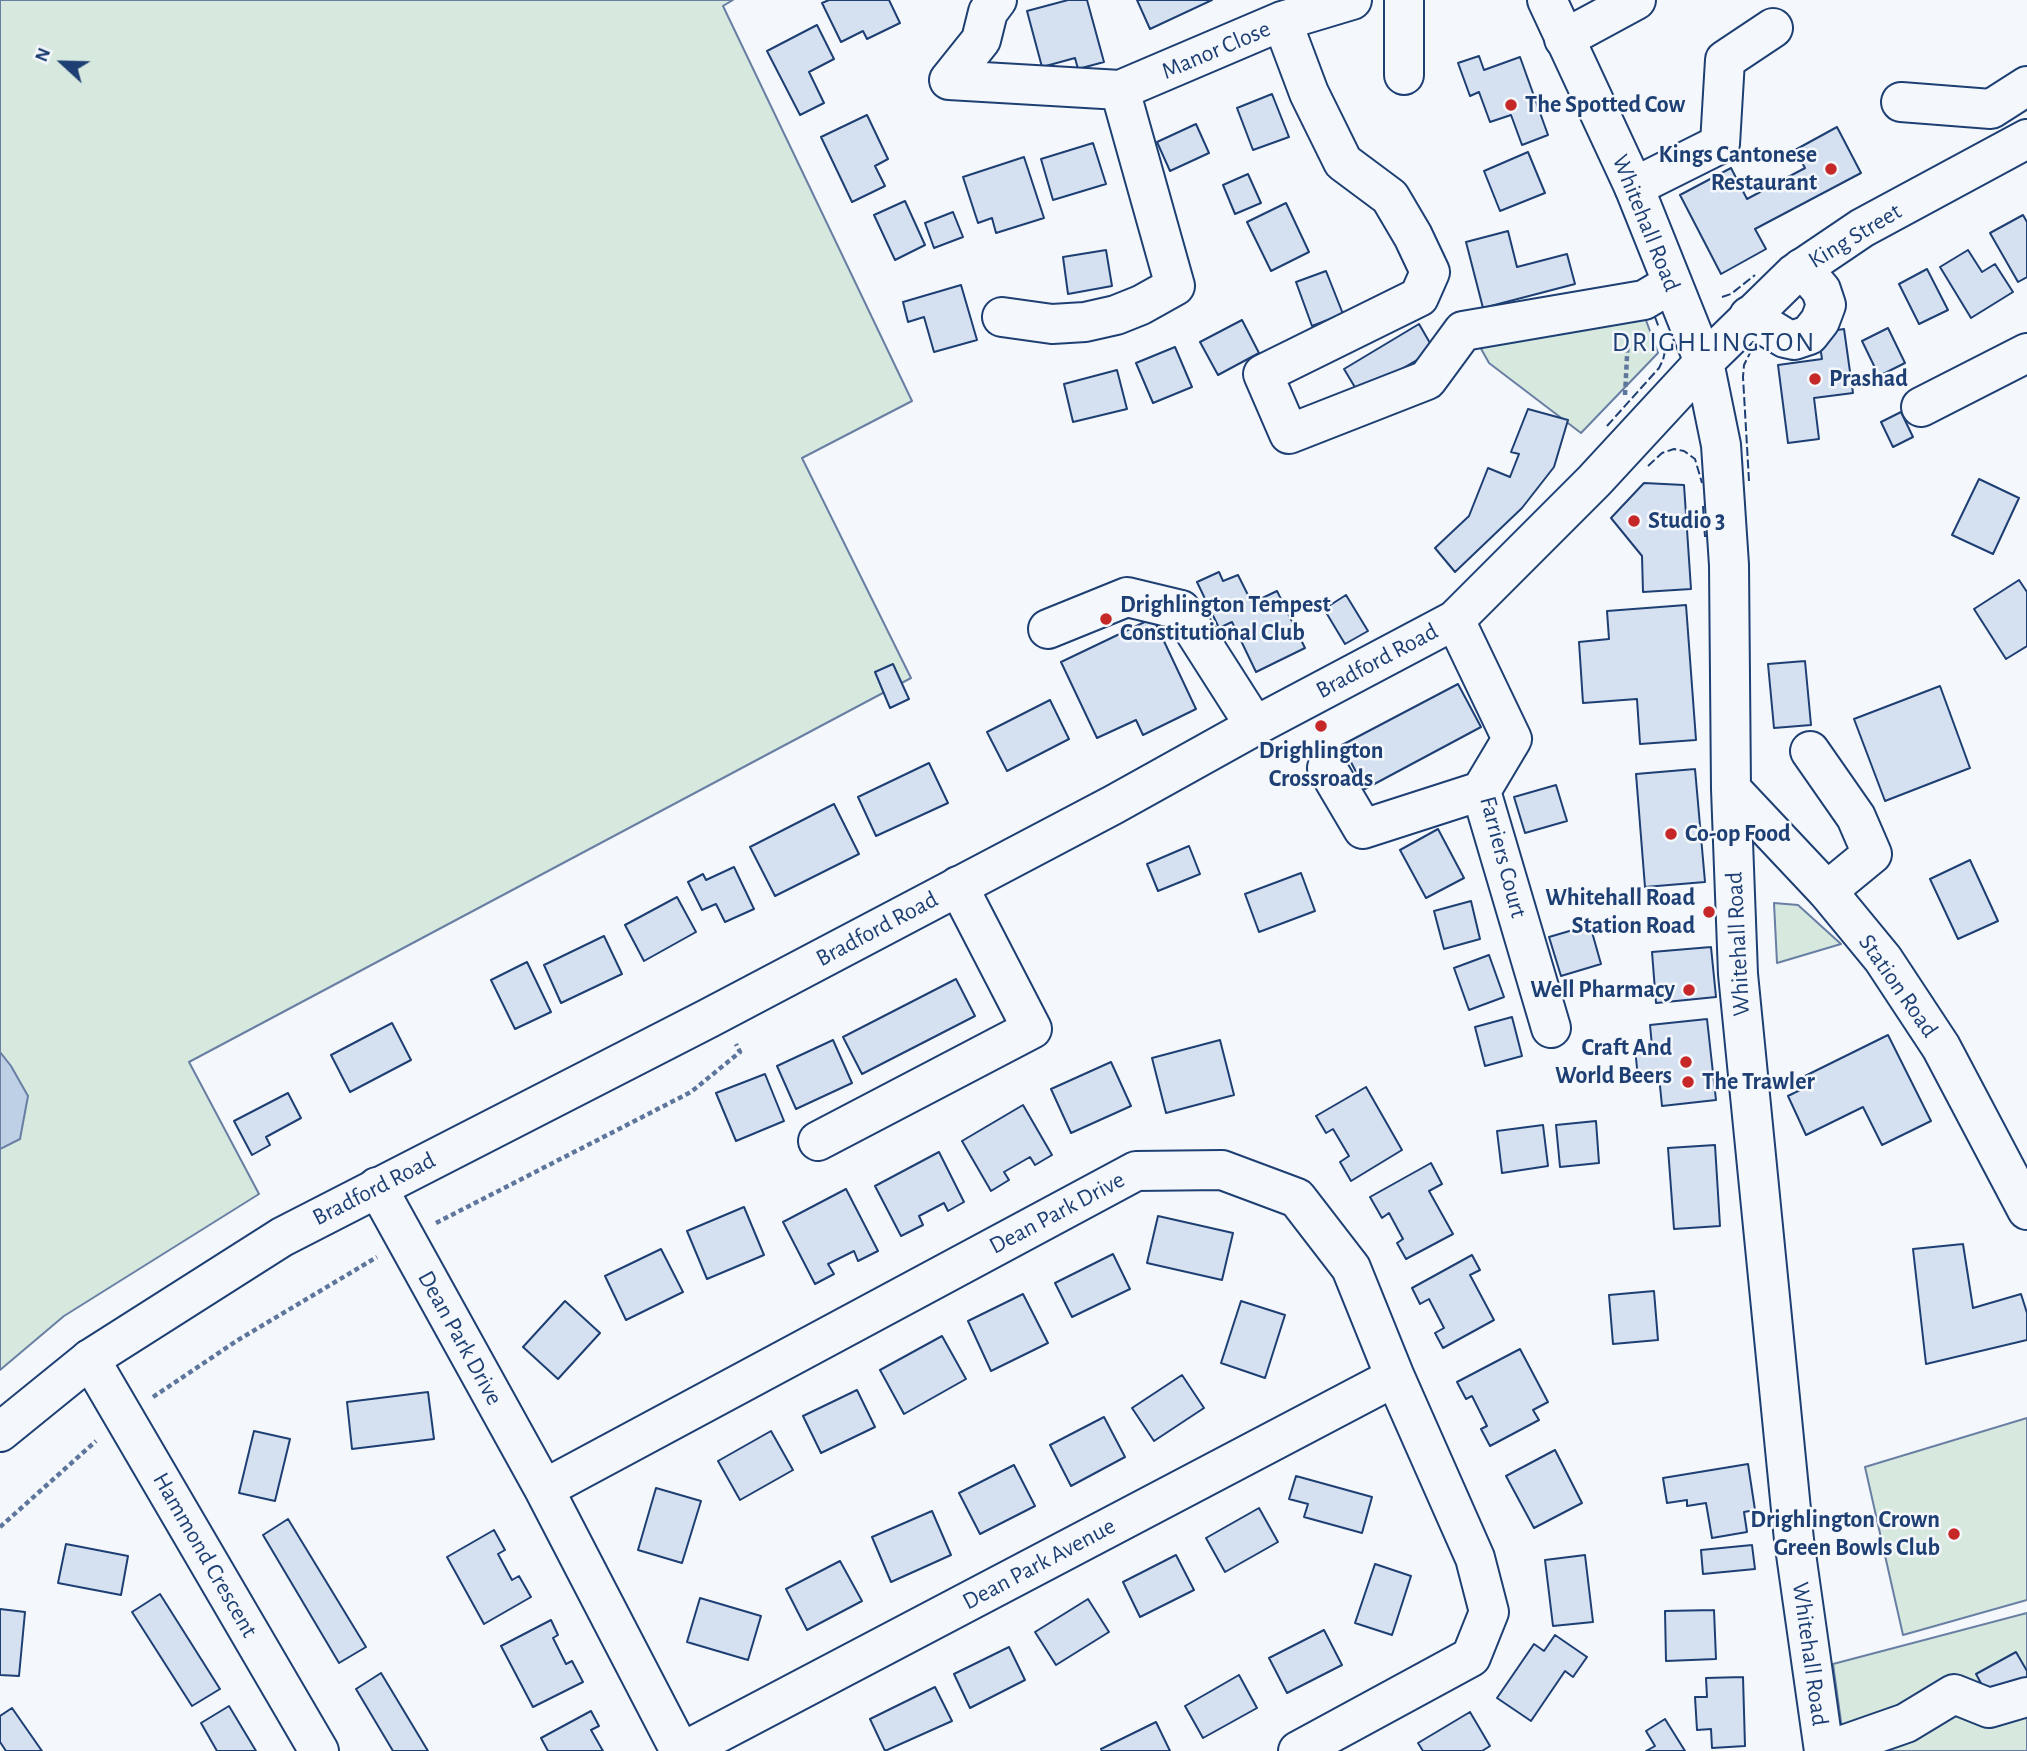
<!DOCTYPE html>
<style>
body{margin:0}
#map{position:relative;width:2027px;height:1751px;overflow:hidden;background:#f4f7fb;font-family:"Alegreya Sans",sans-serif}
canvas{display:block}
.north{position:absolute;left:28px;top:28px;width:70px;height:70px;-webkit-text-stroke:5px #f4f7fb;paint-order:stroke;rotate:292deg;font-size:19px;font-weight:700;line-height:28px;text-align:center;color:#1d3f73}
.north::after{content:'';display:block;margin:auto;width:24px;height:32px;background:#1d3f73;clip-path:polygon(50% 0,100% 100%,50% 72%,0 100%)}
</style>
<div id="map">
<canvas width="2027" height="1751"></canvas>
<div class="north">N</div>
</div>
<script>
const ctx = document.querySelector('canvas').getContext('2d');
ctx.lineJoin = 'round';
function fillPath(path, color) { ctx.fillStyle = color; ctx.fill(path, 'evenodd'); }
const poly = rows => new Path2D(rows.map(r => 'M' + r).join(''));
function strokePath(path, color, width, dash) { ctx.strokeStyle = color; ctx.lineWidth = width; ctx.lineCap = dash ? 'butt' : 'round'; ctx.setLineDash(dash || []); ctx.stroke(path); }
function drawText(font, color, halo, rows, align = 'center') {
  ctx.font = font + ' "Alegreya Sans",sans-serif'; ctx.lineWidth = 5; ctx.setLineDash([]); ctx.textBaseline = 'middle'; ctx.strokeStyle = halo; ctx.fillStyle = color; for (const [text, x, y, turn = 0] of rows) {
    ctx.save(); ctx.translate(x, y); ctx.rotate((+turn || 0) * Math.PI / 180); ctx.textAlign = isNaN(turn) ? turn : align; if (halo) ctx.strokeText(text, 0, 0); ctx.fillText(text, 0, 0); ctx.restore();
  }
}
const green = poly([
 [0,0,733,0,723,6,912,401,802,458,911,678,189,1062,259,1194,64,1316,0,1370,0,0],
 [1643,312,1658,353,1581,433,1489,363,1479,345,1643,312],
 [1774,903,1798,905,1841,944,1777,963,1774,903],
 [2027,1418,2027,1600,1903,1635,1865,1467,2027,1418],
 [2027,1613,2027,1751,1845,1751,1833,1664,2027,1613]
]);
fillPath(green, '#d7e8df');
strokePath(green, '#687fa3', 2);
const water = poly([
 [0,1052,11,1066,28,1096,20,1139,0,1149,0,1052]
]);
fillPath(water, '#bed0e5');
strokePath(water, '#687fa3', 2);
const building = poly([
 [829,0,889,0,900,23,867,39,863,31,841,42,822,3,829,0],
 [1068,0,1087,0,1104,62,1078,69,1075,58,1042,67,1027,11,1068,0],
 [1137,0,1212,0,1150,29,1137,0],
 [817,25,834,59,809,72,824,103,800,115,767,51,817,25],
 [1479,56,1484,70,1520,57,1548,135,1522,145,1511,115,1490,122,1479,92,1470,96,1458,63,1479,56],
 [1272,94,1289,137,1253,150,1237,108,1272,94],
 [867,115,888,159,875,166,885,186,852,202,821,137,867,115],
 [1196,124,1209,153,1170,171,1157,142,1196,124],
 [1837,127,1861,173,1755,229,1766,249,1721,274,1680,195,1731,168,1747,199,1805,168,1795,150,1837,127],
 [1093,143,1106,184,1053,200,1041,159,1093,143],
 [1528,152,1545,193,1500,211,1484,171,1528,152],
 [1024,157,1044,218,996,233,992,218,978,223,963,177,1024,157],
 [1248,174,1261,203,1235,214,1223,185,1248,174],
 [905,201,925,245,895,260,874,215,905,201],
 [1286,203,1309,252,1271,271,1247,222,1286,203],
 [953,212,963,237,934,248,925,223,953,212],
 [2023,215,2027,222,2027,277,2018,282,1990,233,2023,215],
 [1508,231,1517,267,1567,254,1575,284,1483,308,1466,242,1508,231],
 [1106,250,1112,286,1068,294,1063,257,1106,250],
 [1968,250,1982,272,1995,264,2013,292,1971,318,1940,267,1968,250],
 [1927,269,1948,310,1919,324,1899,284,1927,269],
 [1326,271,1343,314,1312,326,1296,282,1326,271],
 [961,285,977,340,934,352,924,317,908,322,903,302,961,285],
 [1242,320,1259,353,1218,375,1200,342,1242,320],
 [1419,324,1434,350,1359,394,1344,369,1419,324],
 [1888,328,1905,363,1879,376,1862,341,1888,328],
 [1844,329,1853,393,1814,398,1819,439,1788,443,1778,365,1822,359,1818,333,1844,329],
 [1175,347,1192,387,1153,403,1136,363,1175,347],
 [1117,370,1127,409,1073,422,1064,384,1117,370],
 [1528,409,1568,420,1554,467,1522,508,1455,572,1435,548,1469,516,1488,468,1510,477,1519,454,1511,452,1528,409],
 [1901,412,1913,437,1893,447,1881,422,1901,412],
 [1979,479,2019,498,1993,554,1952,535,1979,479],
 [1644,483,1684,485,1691,589,1643,592,1642,556,1611,518,1644,483],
 [1219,572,1223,581,1238,575,1252,603,1277,591,1305,648,1256,672,1232,622,1219,628,1197,582,1219,572],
 [2019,580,2027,592,2027,646,2006,659,1974,609,2019,580],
 [1346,595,1368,631,1345,644,1324,609,1346,595],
 [1686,605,1696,740,1640,744,1637,699,1583,703,1579,642,1609,639,1607,611,1686,605],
 [1153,618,1196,709,1143,735,1136,720,1097,738,1061,662,1153,618],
 [1805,661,1811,725,1774,728,1768,664,1805,661],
 [893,664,909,699,890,708,875,672,893,664],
 [1458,684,1481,727,1365,789,1342,745,1458,684],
 [1940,686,1970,768,1885,801,1854,719,1940,686],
 [1050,700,1069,739,1007,771,987,732,1050,700],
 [929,763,948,803,876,836,858,797,929,763],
 [1695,769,1705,882,1645,887,1636,774,1695,769],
 [1556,785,1567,821,1525,833,1514,797,1556,785],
 [834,804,859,854,775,896,750,847,834,804],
 [1438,829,1464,878,1426,898,1400,850,1438,829],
 [1189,846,1200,874,1158,891,1147,864,1189,846],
 [1970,860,1998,921,1958,939,1930,879,1970,860],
 [734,867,754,909,725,922,716,904,702,910,688,882,703,874,706,880,734,867],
 [1301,873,1315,911,1259,932,1245,894,1301,873],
 [677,897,696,932,644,961,625,925,677,897],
 [1471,901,1480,939,1444,949,1434,911,1471,901],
 [1590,925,1601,964,1561,976,1549,937,1590,925],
 [604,936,622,974,561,1003,544,965,604,936],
 [1711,947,1716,997,1656,1003,1652,952,1711,947],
 [1489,955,1504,997,1469,1010,1454,968,1489,955],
 [527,962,551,1012,515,1029,491,980,527,962],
 [956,979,975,1016,862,1074,843,1037,956,979],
 [1512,1017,1522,1056,1485,1066,1475,1027,1512,1017],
 [1707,1019,1716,1100,1662,1106,1659,1076,1638,1078,1635,1048,1652,1046,1650,1025,1707,1019],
 [392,1023,411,1060,350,1092,331,1055,392,1023],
 [1888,1035,1931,1121,1882,1145,1863,1107,1806,1135,1788,1096,1810,1085,1805,1076,1888,1035],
 [833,1040,852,1083,796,1109,777,1066,833,1040],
 [1220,1040,1234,1095,1166,1113,1152,1058,1220,1040],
 [1111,1062,1131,1106,1071,1133,1051,1089,1111,1062],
 [765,1074,784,1121,736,1141,716,1093,765,1074],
 [1366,1087,1402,1150,1351,1181,1340,1162,1349,1156,1333,1129,1326,1133,1316,1116,1366,1087],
 [288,1093,301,1118,266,1137,270,1145,252,1155,234,1121,288,1093],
 [1023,1105,1052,1155,1035,1165,1030,1157,1004,1172,1009,1180,991,1191,962,1141,1023,1105],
 [1596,1121,1599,1163,1560,1167,1556,1125,1596,1121],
 [1543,1125,1548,1166,1502,1173,1497,1131,1543,1125],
 [1715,1145,1720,1226,1674,1229,1668,1148,1715,1145],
 [939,1152,964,1202,948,1211,944,1203,919,1216,923,1225,901,1236,875,1186,939,1152],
 [1431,1163,1442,1184,1429,1191,1453,1234,1406,1259,1397,1243,1403,1239,1389,1213,1382,1218,1370,1197,1431,1163],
 [846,1189,878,1251,858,1261,854,1251,828,1264,834,1274,815,1284,783,1222,846,1189],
 [744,1207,764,1255,707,1279,687,1231,744,1207],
 [1158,1216,1233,1233,1222,1280,1147,1263,1158,1216],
 [1963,1244,1973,1308,2021,1294,2027,1313,2027,1340,1926,1364,1913,1249,1963,1244],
 [661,1249,683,1292,626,1320,605,1276,661,1249],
 [1113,1254,1130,1289,1072,1317,1055,1283,1113,1254],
 [1472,1255,1480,1270,1470,1275,1494,1320,1443,1348,1435,1333,1444,1328,1429,1299,1420,1304,1412,1288,1472,1255],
 [1654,1291,1658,1340,1613,1344,1609,1295,1654,1291],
 [1023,1294,1048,1343,991,1371,968,1321,1023,1294],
 [565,1301,600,1333,558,1379,523,1347,565,1301],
 [1241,1301,1285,1315,1265,1378,1221,1363,1241,1301],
 [942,1336,966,1379,904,1414,880,1370,942,1336],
 [1520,1349,1548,1402,1533,1410,1539,1420,1490,1446,1481,1429,1487,1426,1472,1396,1466,1399,1457,1382,1520,1349],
 [1182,1375,1204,1408,1154,1441,1132,1408,1182,1375],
 [857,1390,875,1427,821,1453,803,1416,857,1390],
 [428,1392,434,1439,352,1449,347,1402,428,1392],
 [1104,1417,1125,1457,1071,1486,1050,1445,1104,1417],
 [254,1431,290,1439,275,1501,239,1493,254,1431],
 [771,1431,793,1470,740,1500,718,1461,771,1431],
 [1555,1450,1582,1503,1534,1528,1506,1476,1555,1450],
 [1748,1464,1755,1510,1744,1512,1747,1532,1712,1538,1706,1503,1687,1506,1687,1500,1667,1503,1663,1478,1748,1464],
 [1014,1465,1035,1506,980,1534,959,1493,1014,1465],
 [1296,1476,1372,1497,1362,1533,1304,1517,1308,1504,1289,1499,1296,1476],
 [656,1488,701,1501,682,1563,638,1550,656,1488],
 [1259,1508,1278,1542,1225,1572,1206,1538,1259,1508],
 [932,1511,951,1555,891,1582,872,1537,932,1511],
 [288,1519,366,1647,339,1663,263,1535,288,1519],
 [494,1530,505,1550,498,1554,512,1580,519,1576,531,1597,484,1624,447,1557,494,1530],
 [66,1544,128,1556,121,1595,58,1583,66,1544],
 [1752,1545,1755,1569,1703,1574,1701,1550,1752,1545],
 [1176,1555,1194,1590,1140,1617,1123,1582,1176,1555],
 [1585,1555,1593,1622,1553,1626,1545,1560,1585,1555],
 [840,1561,862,1601,807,1630,786,1589,840,1561],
 [1375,1564,1411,1576,1392,1635,1355,1623,1375,1564],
 [160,1594,220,1689,192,1706,132,1612,160,1594],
 [700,1598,761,1616,748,1660,687,1642,700,1598],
 [1088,1599,1109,1632,1056,1665,1035,1632,1088,1599],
 [0,1609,25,1612,19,1676,0,1675,0,1609],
 [1714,1610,1716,1659,1666,1661,1665,1611,1714,1610],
 [551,1620,558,1635,553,1638,566,1664,572,1661,583,1682,533,1707,501,1646,551,1620],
 [1324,1630,1342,1665,1287,1693,1269,1658,1324,1630],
 [1555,1635,1587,1657,1573,1677,1565,1671,1531,1721,1497,1698,1534,1644,1544,1651,1555,1635],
 [1009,1647,1025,1680,970,1708,954,1674,1009,1647],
 [2016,1652,2027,1671,2027,1683,1989,1698,1976,1674,2016,1652],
 [381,1673,428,1751,393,1751,356,1689,381,1673],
 [1239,1675,1257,1708,1203,1738,1185,1706,1239,1675],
 [1743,1677,1745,1746,1712,1748,1711,1729,1697,1730,1695,1697,1707,1697,1706,1678,1743,1677],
 [935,1687,952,1721,885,1751,870,1719,935,1687],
 [229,1706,256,1751,217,1751,201,1723,229,1706],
 [12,1708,42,1751,6,1751,0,1742,0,1716,12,1708],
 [591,1711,599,1726,591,1730,603,1751,548,1751,541,1738,591,1711],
 [1470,1712,1490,1746,1482,1751,1423,1751,1418,1743,1470,1712],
 [1665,1719,1685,1751,1646,1751,1655,1746,1646,1731,1665,1719],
 [1156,1722,1170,1751,1102,1751,1101,1749,1156,1722]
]);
fillPath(building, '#d5e0f0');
strokePath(building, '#1d3f73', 2);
const minor = poly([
 [1282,21,1309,93,1343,162,1390,197,1413,236,1430,272,1419,297,1263,374,1289,434,1427,380,1463,331,1644,300,1671,284],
 [1564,39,1636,0],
 [1404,75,1404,0],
 [949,80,1120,90],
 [949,80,981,40,988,12,997,0],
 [1901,102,1991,109,2027,86],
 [1634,187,1720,144,1725,60,1773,28],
 [1749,316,1785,338,1794,340,1809,335,1820,321,1826,305,1821,290,1802,268],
 [1002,317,1052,324,1085,322,1116,315,1141,305,1175,286,1120,90,1282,21,1352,0],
 [1921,407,2027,353],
 [1455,620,1512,739,1481,791,1551,1028],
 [1048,629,1127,597,1181,610,1255,726],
 [1810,751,1856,817,1872,854,1827,891],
 [1327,768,1363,829,1481,791],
 [818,1141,1032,1029,958,886],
 [377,1187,544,1489,680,1751],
 [90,1359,319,1751],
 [544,1489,1136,1171,1222,1170,1297,1198,1351,1268,1395,1377,1475,1558,1489,1612,1471,1657,1298,1751],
 [684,1751,1395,1377],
 [1826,1751,1906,1723,1954,1694,1989,1708,2027,1697]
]);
const major = poly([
 [1547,0,1634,187,1704,362,1721,445,1729,565,1731,789,1738,974,1794,1540,1824,1751],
 [1731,789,1827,891,1883,959,1941,1047,2027,1210],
 [0,1432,90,1359,282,1237,709,1018,1113,805,1255,726,1455,620,1594,481,1704,362,1794,274,1862,228,2027,139]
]);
strokePath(minor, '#1d3f73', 42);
strokePath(major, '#1d3f73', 42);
strokePath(poly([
 [1625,395,1628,337],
 [436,1223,691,1092,740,1052,736,1044],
 [153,1397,238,1340,377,1257],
 [0,1527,96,1441]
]), '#5e769c', 4.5, [5, 3.5]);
strokePath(minor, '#f4f7fb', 38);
strokePath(major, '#f4f7fb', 38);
strokePath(poly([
 [1722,297,1731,294,1755,275],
 [1655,317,1659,328],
 [1607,426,1659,368,1663,360,1666,347],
 [1648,466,1662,453,1674,449,1684,451,1695,459,1702,483],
 [1749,481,1743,377,1744,365,1752,349],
 [1703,506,1705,537]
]), '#1d3f73', 2, [9, 3.5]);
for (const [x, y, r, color] of [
 [1511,105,7,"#c62828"],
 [1831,169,7,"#c62828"],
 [1815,379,7,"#c62828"],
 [1634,521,7,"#c62828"],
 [1106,619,7,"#c62828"],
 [1321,726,7,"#c62828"],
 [1671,834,7,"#c62828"],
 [1709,912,7,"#c62828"],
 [1689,990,7,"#c62828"],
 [1686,1062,7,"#c62828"],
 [1688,1082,7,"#c62828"],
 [1954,1534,7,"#c62828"]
]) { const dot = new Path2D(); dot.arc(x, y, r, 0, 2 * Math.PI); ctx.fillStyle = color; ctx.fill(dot); strokePath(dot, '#f4f7fb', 2.5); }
drawText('24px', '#1d3f73', '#f4f7fb', [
 ["Manor Close",1216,50,-23],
 ["Whitehall Road",1646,223,68],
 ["King Street",1855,236,-31],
 ["Bradford Road",1377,661,-28],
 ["Farriers Court",1503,857,75],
 ["Bradford Road",877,929,-28],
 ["Whitehall Road",1738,944,-93],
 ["Station Road",1898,986,55],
 ["Bradford Road",374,1189,-27],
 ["Dean Park Drive",1057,1213,-28],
 ["Dean Park Drive",460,1338,61],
 ["Hammond Crescent",205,1555,60],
 ["Dean Park Avenue",1039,1564,-28],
 ["Whitehall Road",1810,1654,82]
]);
drawText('bold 24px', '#1d3f73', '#f4f7fb', [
 ["The Spotted Cow",1525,105],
 ["Kings Cantonese",1817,155,"right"],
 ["Restaurant",1817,183,"right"],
 ["Prashad",1829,379],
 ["Studio 3",1648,521],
 ["Drighlington Tempest",1120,605],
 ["Constitutional Club",1120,633],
 ["Drighlington",1321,751,"center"],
 ["Crossroads",1321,779,"center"],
 ["Co-op Food",1685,834],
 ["Whitehall Road",1695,898,"right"],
 ["Station Road",1695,926,"right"],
 ["Well Pharmacy",1675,990,"right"],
 ["Craft And",1672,1048,"right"],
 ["World Beers",1672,1076,"right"],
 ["The Trawler",1702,1082],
 ["Drighlington Crown",1940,1520,"right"],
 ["Green Bowls Club",1940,1548,"right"]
], 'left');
ctx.letterSpacing = '2px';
drawText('28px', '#1d3f73', '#f4f7fb', [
 ["DRIGHLINGTON",1714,343]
]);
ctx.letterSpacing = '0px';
</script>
